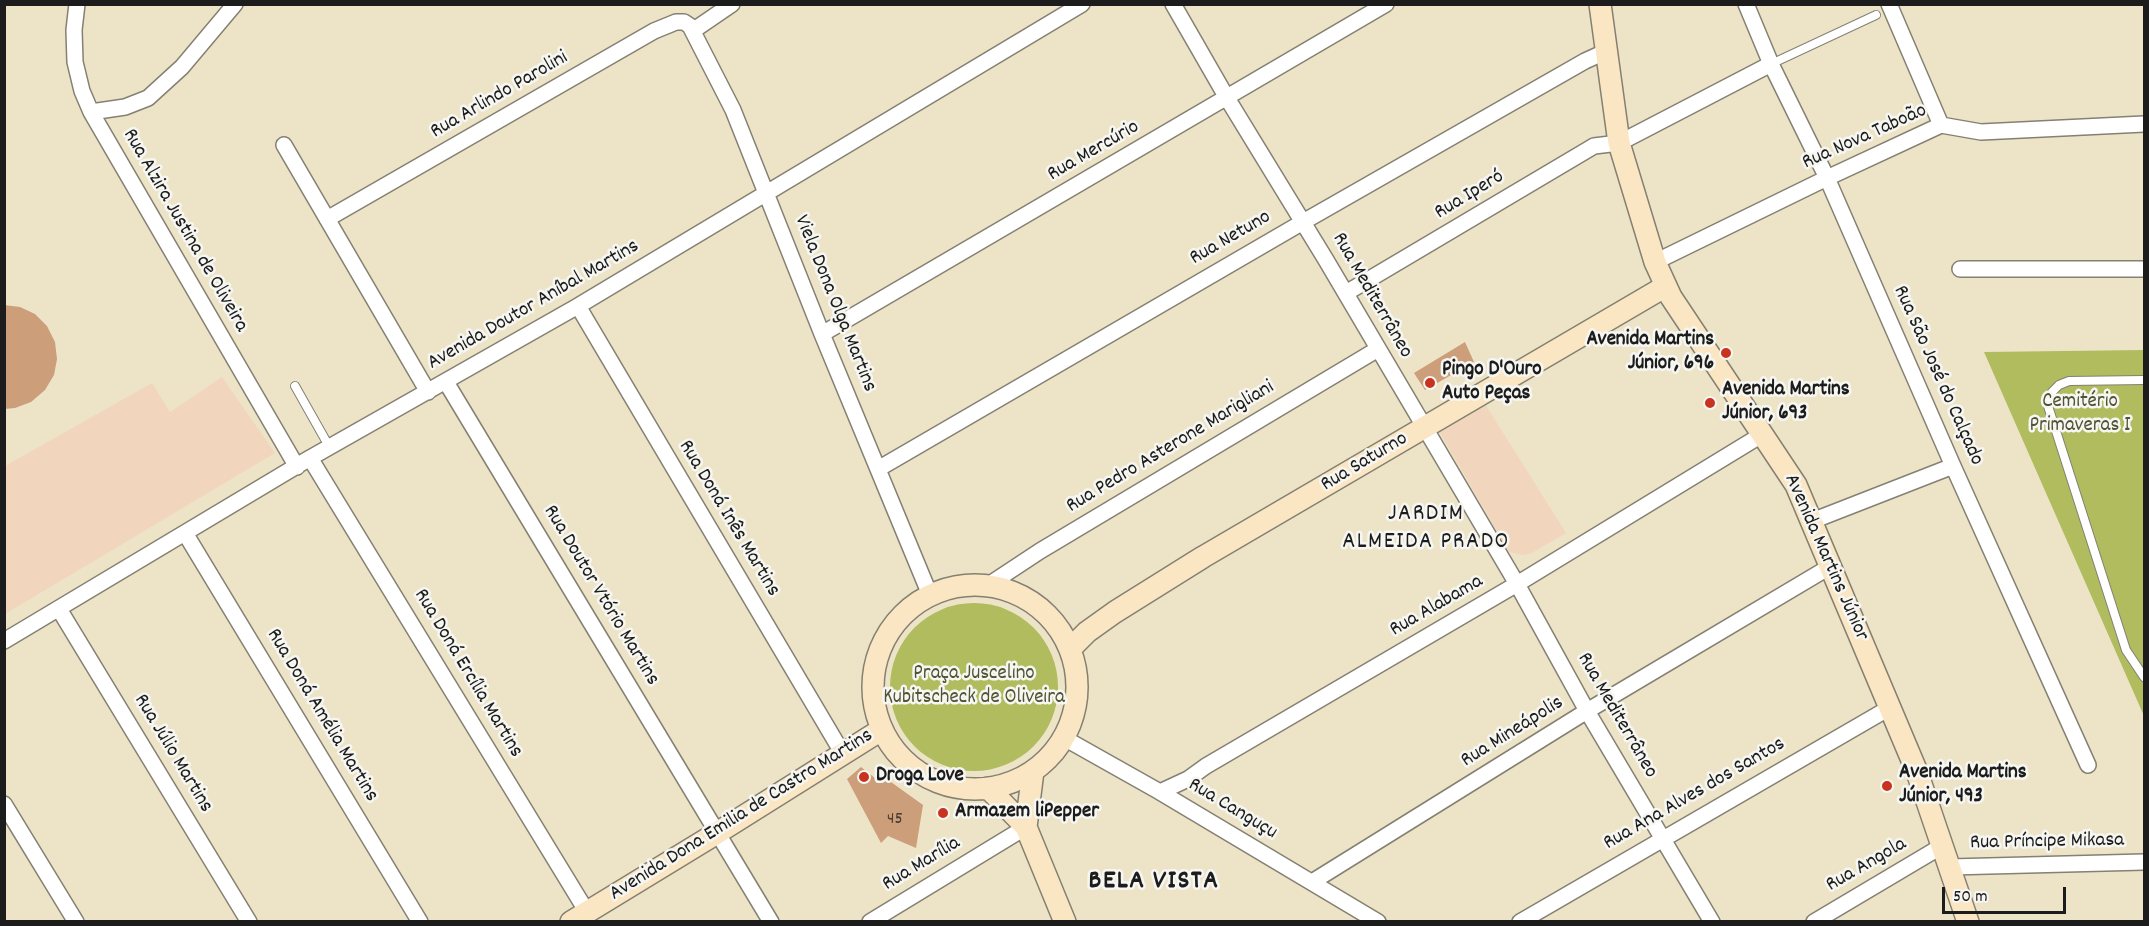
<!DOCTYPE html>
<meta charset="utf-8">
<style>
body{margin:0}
#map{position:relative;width:2149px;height:926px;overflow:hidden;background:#ede4c8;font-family:Dekko,sans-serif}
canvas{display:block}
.frame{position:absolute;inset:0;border:6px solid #1c1c1c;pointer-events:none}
.scale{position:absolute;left:1942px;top:887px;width:124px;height:27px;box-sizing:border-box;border:3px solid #1c1c1c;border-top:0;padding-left:8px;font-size:18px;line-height:21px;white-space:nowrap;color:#1c1c1c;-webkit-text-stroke:4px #f6f6f2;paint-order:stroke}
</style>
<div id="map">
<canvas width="2149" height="926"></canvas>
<div class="frame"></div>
<div class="scale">50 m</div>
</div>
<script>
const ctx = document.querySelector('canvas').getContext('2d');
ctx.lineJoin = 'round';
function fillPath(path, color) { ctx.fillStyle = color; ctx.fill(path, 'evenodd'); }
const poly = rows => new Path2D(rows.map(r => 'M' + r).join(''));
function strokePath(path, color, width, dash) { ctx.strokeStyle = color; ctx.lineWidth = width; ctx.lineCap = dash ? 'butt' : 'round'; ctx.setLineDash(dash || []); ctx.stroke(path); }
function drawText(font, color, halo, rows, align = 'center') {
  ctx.font = font + ' Dekko,sans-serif'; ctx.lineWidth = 5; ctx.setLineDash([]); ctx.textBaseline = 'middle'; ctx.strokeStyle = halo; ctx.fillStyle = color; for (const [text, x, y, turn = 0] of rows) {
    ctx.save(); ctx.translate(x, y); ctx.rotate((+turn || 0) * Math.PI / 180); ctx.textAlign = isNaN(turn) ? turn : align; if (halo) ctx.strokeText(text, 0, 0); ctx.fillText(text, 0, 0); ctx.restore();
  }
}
fillPath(poly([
 [222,377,275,453,5,614,5,466,152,383,170,412],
 [1485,404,1566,533,1532,553,1523,555,1509,552,1439,431]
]), '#f1d5bd');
fillPath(poly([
 [2144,350,2144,716,1984,352],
 '890 687a84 84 0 1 1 168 0a84 84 0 1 1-168 0Z'
]), '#b0bc5e');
fillPath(poly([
 [4,305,20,307,35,314,47,326,55,342,57,359,54,375,45,390,31,402,15,408,4,409],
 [1465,342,1474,362,1425,390,1414,373],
 [861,767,880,782,884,777,923,805,916,848,888,836,881,843,847,779]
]), '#cc9e79');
const lane = poly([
 [1771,64,1876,15],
 [2144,380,2069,381,2059,385,2052,392,2048,406,2126,650,2144,677],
 [295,386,330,448]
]);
const street = poly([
 [77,4,74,30,75,62,82,91,91,112,297,467],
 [1173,4,1227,98,1326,260,1517,584,1587,711,1712,922],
 [1746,4,1771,64,1827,178,1953,466,2088,765],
 [1889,4,1941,125],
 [694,30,732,4],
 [91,112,125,107,148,98,182,67,235,4],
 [284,145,428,392],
 [327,219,654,31,676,22,684,22,690,26,733,110,822,334,930,595],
 [1655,262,1827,178,1941,125,1981,132,2144,124],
 [1960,269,2144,269],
 [1346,293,1594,146,1619,143,1771,64],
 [578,306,843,754],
 [822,334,1386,4],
 [446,382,771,922],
 [310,458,587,912],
 [878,469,1303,222,1585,61,1607,51],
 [1812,521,1953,466],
 [185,533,420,922],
 [987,586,1040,551,1378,349],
 [59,609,249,922],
 [4,641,310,458,578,306,1082,4],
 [1064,738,1160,792,1378,922],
 [1160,792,1188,779,1206,766,1517,584,1763,434],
 [4,804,76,922],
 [1950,867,2144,862],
 [1312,882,1587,711,1831,566],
 [870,922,1026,827],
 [1520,922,1891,707],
 [1814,922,1942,846]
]);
const secondary = poly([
 [1600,4,1619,143,1655,262,1671,297,1796,485,1917,772,1968,922],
 '873 687a102 102 0 1 1 204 0a102 102 0 1 1-204 0Z',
 [1070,649,1087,632,1115,612,1203,557,1666,286],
 [988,788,1026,827,1065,922],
 [1026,827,1033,771],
 [571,922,717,833,881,730]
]);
strokePath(lane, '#848072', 10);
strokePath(street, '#848072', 18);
strokePath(secondary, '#848072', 24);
strokePath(lane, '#fff', 8);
strokePath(street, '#fff', 15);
strokePath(secondary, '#fbe6c4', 21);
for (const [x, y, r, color] of [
 [1726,353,6,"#c8321e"],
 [1430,383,6,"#c8321e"],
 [1710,403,6,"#c8321e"],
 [864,777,6,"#c8321e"],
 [1887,786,6,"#c8321e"],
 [943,813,6,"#c8321e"]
]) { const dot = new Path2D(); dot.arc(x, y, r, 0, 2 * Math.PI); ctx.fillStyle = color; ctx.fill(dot); strokePath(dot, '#f6f6f2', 2); }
drawText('18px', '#483c33', null, [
 ["45",895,821]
]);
drawText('21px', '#1c1c1c', '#f6f6f2', [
 ["Rua Arlindo Parolini",500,96,-30],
 ["Rua Nova Taboão",1865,138,-24],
 ["Rua Mercúrio",1094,152,-30],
 ["Rua Iperó",1470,196,-31],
 ["Rua Alzira Justina de Oliveira",184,231,60],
 ["Rua Netuno",1231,239,-30],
 ["Rua Mediterrâneo",1371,296,60],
 ["Viela Dona Olga Martins",834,304,68],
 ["Avenida Doutor Aníbal Martins",534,306,-30],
 ["Rua São José do Calçado",1937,376,66],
 ["Rua Pedro Asterone Marigliani",1171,448,-31],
 ["Rua Saturno",1365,463,-31],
 ["Rua Doná Inês Martins",728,519,59],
 ["Avenida Martins Júnior",1825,558,66],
 ["Rua Doutor Vtório Martins",600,596,59],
 ["Rua Alabama",1437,607,-30],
 ["Rua Doná Ercília Martins",467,674,59],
 ["Rua Doná Amélia Martins",321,716,59],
 ["Rua Mediterrâneo",1616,716,60],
 ["Rua Mineápolis",1513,733,-32],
 ["Rua Júlio Martins",172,754,59],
 ["Rua Ana Alves dos Santos",1695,795,-30],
 ["Rua Canguçu",1232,810,31],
 ["Avenida Dona Emilia de Castro Martins",742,816,-32],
 ["Rua Príncipe Mikasa",2047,843,-1],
 ["Rua Marília",922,865,-31],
 ["Rua Angola",1867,866,-30]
]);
drawText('bold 21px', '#1c1c1c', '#f6f6f2', [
 ["Avenida Martins",1714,341,"right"],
 ["Júnior, 696",1714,365,"right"],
 ["Pingo D'Ouro",1442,371],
 ["Auto Peças",1442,395],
 ["Avenida Martins",1722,391],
 ["Júnior, 693",1722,415],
 ["Avenida Martins",1899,774],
 ["Júnior, 493",1899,798],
 ["Droga Love",876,777],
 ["Armazem liPepper",955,813]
], 'left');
drawText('21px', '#505433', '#f6f6f2', [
 ["Cemitério",2080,403],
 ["Primaveras I",2080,427],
 ["Praça Juscelino",974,675],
 ["Kubitscheck de Oliveira",974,699]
]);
ctx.letterSpacing = '1.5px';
drawText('24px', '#1c1c1c', '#f6f6f2', [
 ["JARDIM",1426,516],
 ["ALMEIDA PRADO",1426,544]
]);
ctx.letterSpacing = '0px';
ctx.letterSpacing = '1.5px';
drawText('bold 27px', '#1c1c1c', '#f6f6f2', [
 ["BELA VISTA",1154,883]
]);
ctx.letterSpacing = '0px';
</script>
